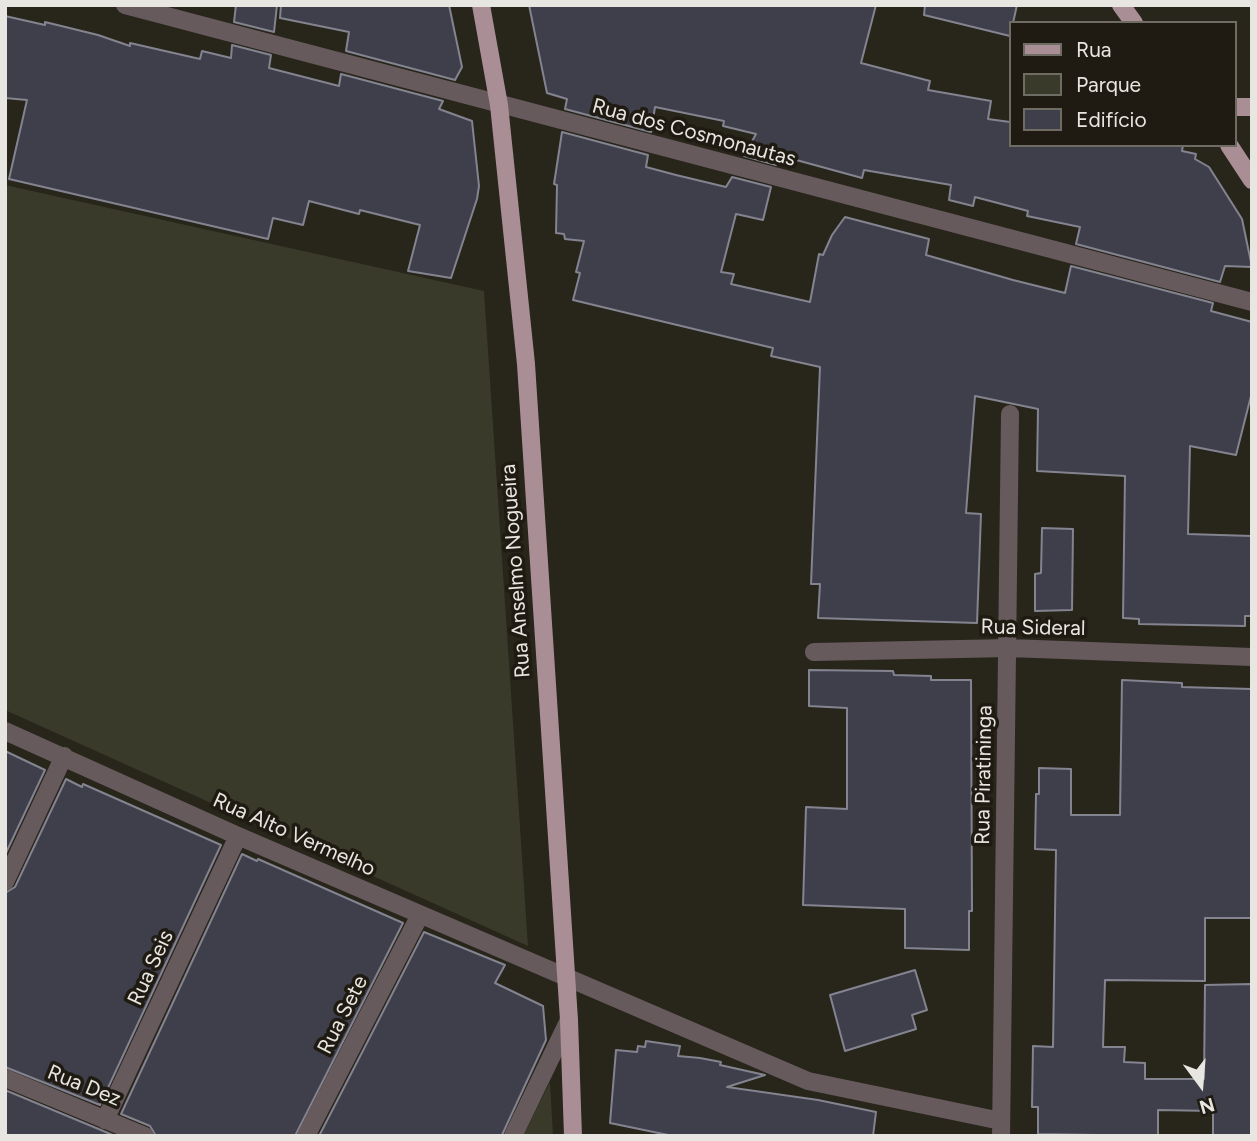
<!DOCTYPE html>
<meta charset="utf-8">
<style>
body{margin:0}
#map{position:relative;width:1257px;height:1141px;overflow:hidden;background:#28251b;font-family:Figtree,sans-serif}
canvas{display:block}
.frame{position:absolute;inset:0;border:7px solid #e8e6e0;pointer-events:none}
.legend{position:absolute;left:1009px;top:21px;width:228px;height:126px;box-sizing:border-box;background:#1f1b12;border:2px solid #6f6c64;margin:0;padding:9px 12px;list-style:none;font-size:21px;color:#e8e6e0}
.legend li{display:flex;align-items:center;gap:14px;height:35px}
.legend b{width:35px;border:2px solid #6f6c64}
.north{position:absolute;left:1166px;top:1050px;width:70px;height:70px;-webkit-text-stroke:5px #1f1b12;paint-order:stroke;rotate:164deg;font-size:19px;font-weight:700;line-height:28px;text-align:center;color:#e8e6e0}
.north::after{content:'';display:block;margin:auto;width:24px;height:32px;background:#e8e6e0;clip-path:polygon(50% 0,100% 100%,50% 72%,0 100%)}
</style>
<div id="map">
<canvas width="1257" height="1141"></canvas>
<div class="frame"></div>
<ul class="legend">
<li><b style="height:9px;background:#aa8e95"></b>Rua</li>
<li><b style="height:19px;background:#393a2a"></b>Parque</li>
<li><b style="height:19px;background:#3e3f4a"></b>Edifício</li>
</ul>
<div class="north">N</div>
</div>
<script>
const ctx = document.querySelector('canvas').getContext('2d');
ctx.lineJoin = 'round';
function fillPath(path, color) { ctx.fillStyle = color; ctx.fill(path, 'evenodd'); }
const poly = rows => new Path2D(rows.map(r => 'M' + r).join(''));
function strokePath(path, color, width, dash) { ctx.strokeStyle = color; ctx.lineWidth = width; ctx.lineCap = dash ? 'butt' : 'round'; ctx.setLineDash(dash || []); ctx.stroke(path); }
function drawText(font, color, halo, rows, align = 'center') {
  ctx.font = font + ' Figtree,sans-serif'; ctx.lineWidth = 7; ctx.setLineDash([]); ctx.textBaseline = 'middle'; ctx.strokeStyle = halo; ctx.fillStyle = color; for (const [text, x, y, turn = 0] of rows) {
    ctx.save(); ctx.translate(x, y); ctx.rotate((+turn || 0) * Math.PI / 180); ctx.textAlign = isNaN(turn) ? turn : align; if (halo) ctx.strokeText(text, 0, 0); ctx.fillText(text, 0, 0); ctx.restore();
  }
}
fillPath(poly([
 [5,185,484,291,528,946,5,710],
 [550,1082,553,1136,523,1136]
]), '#393a2a');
const building = poly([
 [236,5,277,5,274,32,234,22,236,5],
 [281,5,449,5,462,67,455,80,346,51,349,32,280,18,281,5],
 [529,5,876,5,861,63,930,81,928,90,991,101,988,119,1010,122,1010,145,1183,145,1182,151,1196,154,1195,159,1209,167,1242,219,1252,267,1225,266,1220,282,1076,244,1080,227,1027,216,1028,211,975,197,973,206,949,200,951,185,864,170,862,178,778,155,776,165,744,156,756,134,723,126,724,121,655,107,651,132,565,109,567,99,547,93,529,5],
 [925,5,1017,5,1013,23,1010,23,1010,36,924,15,925,5],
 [5,16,45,25,45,22,98,35,130,46,130,43,200,59,202,51,231,58,232,45,271,55,269,68,339,86,341,74,443,101,439,109,472,121,479,186,477,199,451,278,408,271,420,225,360,210,359,214,309,201,303,225,273,218,268,239,9,179,27,100,5,98,5,16],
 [562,132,648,155,646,167,676,175,726,187,732,177,771,187,763,220,736,214,721,272,734,274,731,284,810,302,819,254,823,255,832,235,845,217,929,239,926,255,1013,280,1065,293,1071,266,1213,303,1211,311,1252,322,1252,392,1236,455,1190,446,1188,534,1252,536,1252,616,1245,616,1245,626,1139,624,1139,619,1123,618,1125,476,1037,471,1038,409,975,396,966,513,981,514,977,623,818,618,820,584,811,584,820,367,771,356,773,348,573,300,580,273,576,272,584,241,565,239,564,234,556,233,557,185,554,184,562,132],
 [1042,528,1073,529,1072,610,1035,611,1035,574,1041,573,1042,528],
 [809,670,893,671,894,675,931,676,931,680,971,680,972,911,969,911,969,950,905,948,905,909,803,905,806,807,847,809,847,708,809,706,809,670],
 [1122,680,1182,683,1182,687,1252,689,1252,918,1205,918,1205,981,1105,980,1103,1047,1125,1047,1124,1062,1145,1063,1145,1079,1204,1079,1205,985,1252,984,1252,1136,1213,1136,1213,1111,1158,1110,1158,1136,1038,1134,1038,1107,1032,1107,1033,1046,1053,1047,1056,850,1035,849,1036,794,1039,794,1039,768,1071,769,1071,815,1120,815,1122,680],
 [5,751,45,770,5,855,5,751],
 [66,779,82,787,83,784,221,845,100,1105,5,1067,5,893,15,887,66,779],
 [242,854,257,861,258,859,403,923,295,1136,156,1136,150,1126,121,1114,242,854],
 [424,932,505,965,495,983,543,1006,546,1040,502,1135,319,1136,424,932],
 [915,970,927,1010,912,1015,916,1029,845,1051,830,995,915,970],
 [646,1041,680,1046,678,1056,700,1058,721,1062,720,1065,765,1075,727,1087,818,1100,876,1112,873,1136,673,1136,610,1123,616,1050,637,1052,638,1046,645,1047,646,1041],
 [5,1090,101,1130,115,1136,5,1136,5,1090]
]);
fillPath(building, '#3e3f4a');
strokePath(building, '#838490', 2);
strokePath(poly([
 [125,5,1252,302],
 [814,652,1009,648,1252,657],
 [5,731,238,836,808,1081,1001,1121],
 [5,882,64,756],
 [5,1078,145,1136],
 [105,1120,238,836],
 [306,1136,420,915],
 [513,1136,569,1020],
 [1001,1136,1010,414]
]), '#675a5d', 18);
strokePath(poly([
 [481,5,499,105,526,364,569,1020,573,1136],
 [1121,5,1134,23],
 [1234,107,1252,107],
 [1229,145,1252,180]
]), '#aa8e95', 18);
drawText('21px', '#e8e6e0', '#1f1b12', [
 ["Rua dos Cosmonautas",694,133,15],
 ["Rua Anselmo Nogueira",516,571,-94],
 ["Rua Sideral",1033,628,1],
 ["Rua Piratininga",984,775,-89],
 ["Rua Alto Vermelho",294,835,24],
 ["Rua Seis",151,968,-65],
 ["Rua Sete",343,1015,-63],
 ["Rua Dez",84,1086,22]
]);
</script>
